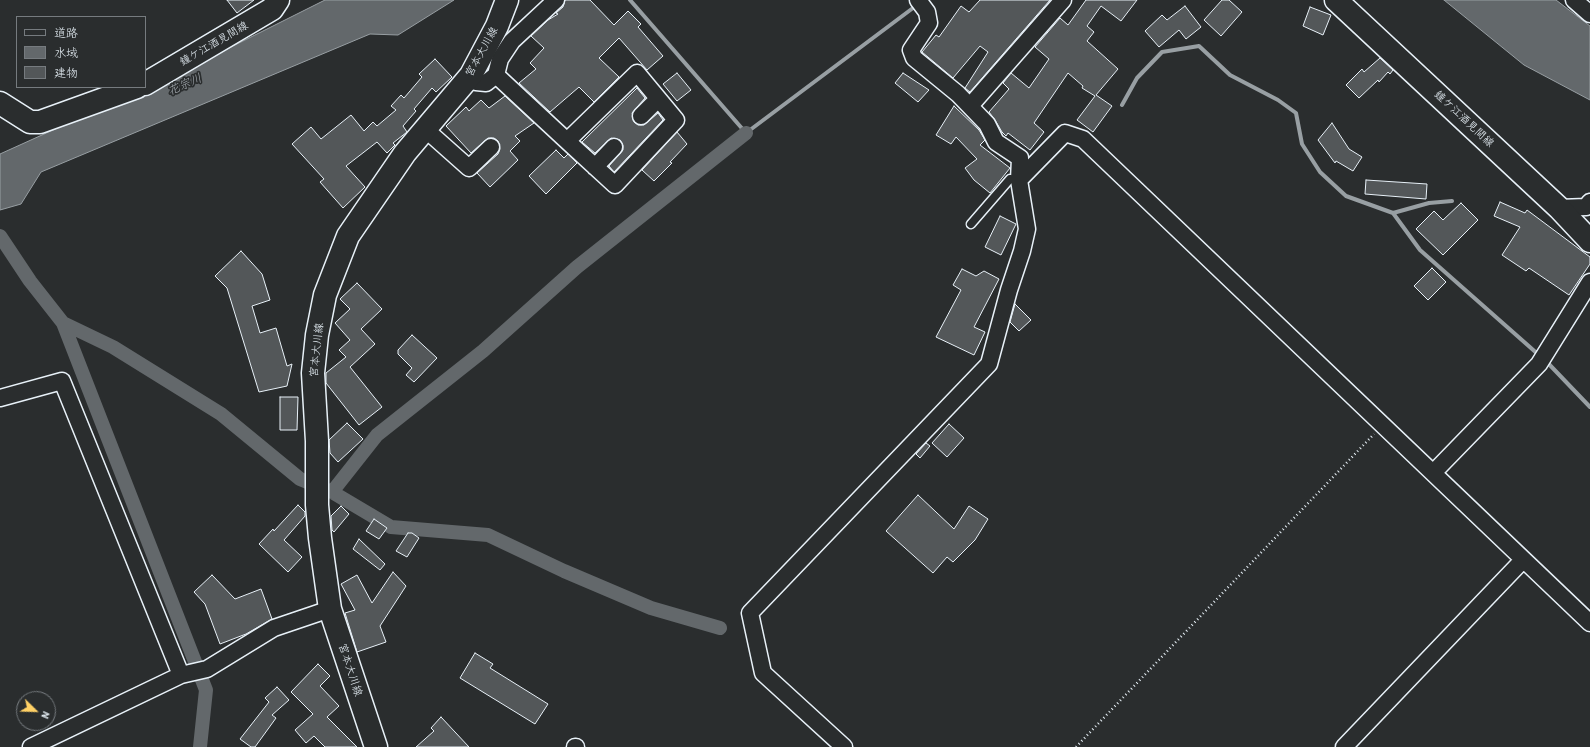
<!DOCTYPE html>
<meta charset="utf-8">
<style>
body{margin:0}
#map{position:relative;width:1590px;height:747px;overflow:hidden;background:#2a2d2e;font-family:"Patrick Hand","Klee One",sans-serif}
canvas{display:block}
.legend{position:absolute;left:16px;top:16px;width:130px;height:72px;box-sizing:border-box;background:#2a2d2e;border:1px solid #767b7f;margin:0;padding:5px 7px;list-style:none;font-size:12px;color:#e8f1f8}
.legend li{display:flex;align-items:center;gap:8px;height:20px}
.legend b{width:20px;border:1px solid #767b7f}
.north{position:absolute;left:16px;top:691px;width:40px;height:40px;box-sizing:border-box;background:#2a2d2e;border:1px solid #767b7f;border-radius:50%;rotate:113deg;font-size:11px;font-weight:700;line-height:16px;text-align:center;color:#e8f1f8}
.north::after{content:'';display:block;margin:auto;width:14px;height:18px;background:#ffd166;clip-path:polygon(50% 0,100% 100%,50% 72%,0 100%)}
</style>
<div id="map">
<canvas width="1590" height="747"></canvas>
<ul class="legend">
<li><b style="height:5px;background:#2a2d2e"></b>道路</li>
<li><b style="height:11px;background:#63686b"></b>水域</li>
<li><b style="height:11px;background:#535759"></b>建物</li>
</ul>
<div class="north">N</div>
</div>
<script>
const ctx = document.querySelector('canvas').getContext('2d');
ctx.lineJoin = 'round';
function fillPath(path, color) { ctx.fillStyle = color; ctx.fill(path, 'evenodd'); }
const poly = rows => new Path2D(rows.map(r => 'M' + r).join(''));
function strokePath(path, color, width, dash) { ctx.strokeStyle = color; ctx.lineWidth = width; ctx.lineCap = dash ? 'butt' : 'round'; ctx.setLineDash(dash || []); ctx.stroke(path); }
function drawText(font, color, halo, rows, align = 'center') {
  ctx.font = font + ' "Patrick Hand","Klee One",sans-serif'; ctx.lineWidth = 3.5; ctx.setLineDash([]); ctx.textBaseline = 'middle'; ctx.strokeStyle = halo; ctx.fillStyle = color; for (const [text, x, y, turn = 0] of rows) {
    ctx.save(); ctx.translate(x, y); ctx.rotate((+turn || 0) * Math.PI / 180); ctx.textAlign = isNaN(turn) ? turn : align; if (halo) ctx.strokeText(text, 0, 0); ctx.fillText(text, 0, 0); ctx.restore();
  }
}
const water = poly([
 [325,0,454,0,398,35,370,34,41,172,21,204,0,210,0,154,179,73,325,0],
 [1444,0,1556,0,1590,26,1590,100,1524,65,1444,0]
]);
fillPath(water, '#63686b');
strokePath(water, '#989fa3', 1);
strokePath(poly([
 [630,0,746,133,917,5],
 [1122,105,1137,78,1162,52,1199,46,1230,75,1278,100,1296,113,1302,144,1320,172,1346,196,1393,213,1429,203,1452,201],
 [1393,213,1420,250,1540,356],
 [1545,360,1590,407]
]), '#989fa3', 4);
strokePath(poly([
 [0,236,30,281,63,323,113,347,221,414,300,479,332,492,391,527,488,535,564,571,651,608,720,628],
 [63,323,206,690,200,747],
 [332,492,377,435,483,351,577,267,746,133]
]), '#63686b', 14);
const building = poly([
 [227,0,254,0,237,13,227,0],
 [565,0,590,0,614,25,628,11,641,24,638,27,663,56,647,70,619,38,599,58,619,77,594,102,579,87,550,112,519,83,536,69,530,63,544,48,531,36,548,20,558,14,556,13,563,7,565,0],
 [980,0,1050,0,970,92,965,88,988,52,980,46,953,78,922,52,936,35,939,37,961,6,969,12,980,0],
 [1086,0,1137,0,1121,21,1101,6,1087,26,1094,32,1087,41,1118,69,1096,95,1112,106,1093,132,1077,120,1095,96,1082,88,1083,86,1068,73,1034,123,1044,132,1030,150,1008,133,1006,136,1002,132,995,120,989,112,1009,89,1003,83,1011,73,1029,88,1049,59,1035,47,1060,18,1068,25,1086,0],
 [1222,0,1229,0,1242,12,1221,36,1204,20,1222,0],
 [1185,6,1201,27,1186,39,1179,30,1159,47,1145,31,1162,15,1167,20,1185,6],
 [1310,7,1331,15,1323,35,1303,26,1310,7],
 [1380,58,1393,70,1390,74,1388,72,1379,82,1378,80,1359,98,1346,85,1362,69,1364,72,1380,58],
 [435,59,452,77,436,92,432,88,414,109,416,111,403,126,407,132,393,143,395,145,387,153,377,142,346,166,365,187,343,208,320,182,324,179,292,144,311,127,321,139,351,115,364,131,373,122,377,126,396,110,391,106,401,95,404,98,422,77,419,74,435,59],
 [677,73,691,90,677,101,663,84,677,73],
 [903,73,929,90,918,102,895,83,903,73],
 [637,88,645,98,632,113,634,122,638,125,644,125,658,113,663,120,614,172,609,166,623,150,623,145,620,140,611,138,595,153,582,142,637,88],
 [505,96,534,123,515,136,520,141,510,151,518,160,490,187,477,173,498,154,500,149,498,141,494,138,488,138,471,153,446,126,466,107,469,111,481,100,489,108,505,96],
 [954,106,979,130,985,140,980,145,1010,168,990,193,974,180,965,168,977,159,956,137,951,144,936,135,954,106],
 [1332,123,1349,149,1362,157,1353,171,1336,161,1335,163,1318,140,1332,123],
 [677,132,687,144,670,162,672,163,654,181,642,170,677,132],
 [556,150,564,158,568,154,577,163,546,194,529,176,556,150],
 [1366,180,1427,184,1426,199,1365,194,1366,180],
 [1500,202,1525,213,1527,210,1590,257,1590,264,1569,295,1529,268,1526,271,1502,255,1520,227,1494,216,1500,202],
 [1461,203,1478,220,1443,255,1416,229,1434,211,1443,220,1461,203],
 [1000,216,1016,224,1001,255,985,247,1000,216],
 [241,251,262,274,270,300,252,306,260,333,276,328,287,366,292,364,287,386,259,392,227,288,215,276,241,251],
 [1432,268,1446,282,1428,300,1414,286,1432,268],
 [962,269,976,276,984,271,999,279,974,327,985,332,974,355,936,337,961,290,953,285,962,269],
 [357,283,382,309,361,329,375,344,350,367,382,407,359,425,326,383,326,373,346,357,339,350,350,340,335,323,350,309,340,299,357,283],
 [1015,304,1031,320,1019,331,1010,322,1015,304],
 [412,335,437,358,414,382,406,375,412,368,398,354,398,350,412,335],
 [280,397,298,397,297,430,280,430,280,397],
 [347,423,363,439,338,462,330,453,329,440,347,423],
 [949,424,964,438,947,457,932,443,949,424],
 [926,443,930,446,920,458,916,454,926,443],
 [918,495,954,529,969,506,988,519,975,540,953,562,947,557,933,573,886,531,918,495],
 [298,505,305,512,305,516,284,540,302,557,288,572,259,544,273,529,274,531,298,505],
 [341,506,349,514,334,532,332,530,331,516,341,506],
 [374,519,387,528,379,539,366,531,374,519],
 [408,533,412,533,419,538,407,557,396,551,408,533],
 [359,539,385,564,380,570,353,549,359,539],
 [393,572,406,586,380,626,386,642,357,652,345,613,355,610,341,584,357,575,372,603,393,572],
 [212,575,235,599,261,589,272,619,246,634,220,644,205,604,194,592,212,575],
 [475,653,493,664,490,668,548,704,535,724,460,678,475,653],
 [318,664,330,676,320,686,339,706,327,717,357,747,325,747,314,736,306,743,295,730,313,714,291,692,318,664],
 [277,687,289,700,272,715,276,718,255,747,251,747,240,739,269,702,265,698,277,687],
 [441,717,469,747,416,747,434,731,431,728,441,717]
]);
fillPath(building, '#535759');
strokePath(building, '#e8f1f8', 1);
const lane = poly([
 [971,224,1010,179,1019,180]
]);
const street = poly([
 [1574,0,1590,14],
 [471,75,476,82,486,83,496,75,500,59,512,41,556,0],
 [496,75,567,141,615,185,676,120,637,73,567,141],
 [970,106,1063,0],
 [641,116,658,99],
 [424,128,469,168,491,147],
 [595,167,614,147],
 [1019,180,1065,133,1083,139,1590,623],
 [1559,208,1586,207,1590,202],
 [0,398,62,381,181,675],
 [1433,473,1539,364,1590,282],
 [31,747,181,675,207,669,274,628,330,609],
 [575,747,576,747],
 [844,747,763,673,750,613,989,364,1009,290,1022,251,1027,229,1019,180,1020,158,996,142,987,124,958,94,914,58,911,50,929,23,927,12,918,0],
 [1344,747,1523,560]
]);
const secondary = poly([
 [1336,0,1559,208,1590,241],
 [145,84,272,9,278,0],
 [0,103,30,122,40,122,137,87],
 [376,747,330,609,320,538,317,505,317,441,313,373,317,335,325,295,348,236,405,153,471,75,497,26,507,0]
]);
strokePath(lane, '#e8f1f8', 11);
strokePath(street, '#e8f1f8', 19);
strokePath(secondary, '#e8f1f8', 25);
strokePath(poly([
 [1076,747,1374,434]
]), '#e8f1f8', 2.5, [1, 3]);
strokePath(lane, '#2a2d2e', 8);
strokePath(street, '#2a2d2e', 16);
strokePath(secondary, '#2a2d2e', 22);
drawText('11px', '#e8f1f8', '#2a2d2e', [
 ["鐘ケ江酒見間線",214,44,-30],
 ["宮本大川線",482,52,-61],
 ["鐘ケ江酒見間線",1464,119,43],
 ["宮本大川線",317,350,-84],
 ["宮本大川線",350,670,72]
]);
drawText('italic 12px', '#acb3b9', '#2a2d2e', [
 ["花宗川",185,85,-24]
]);
</script>
